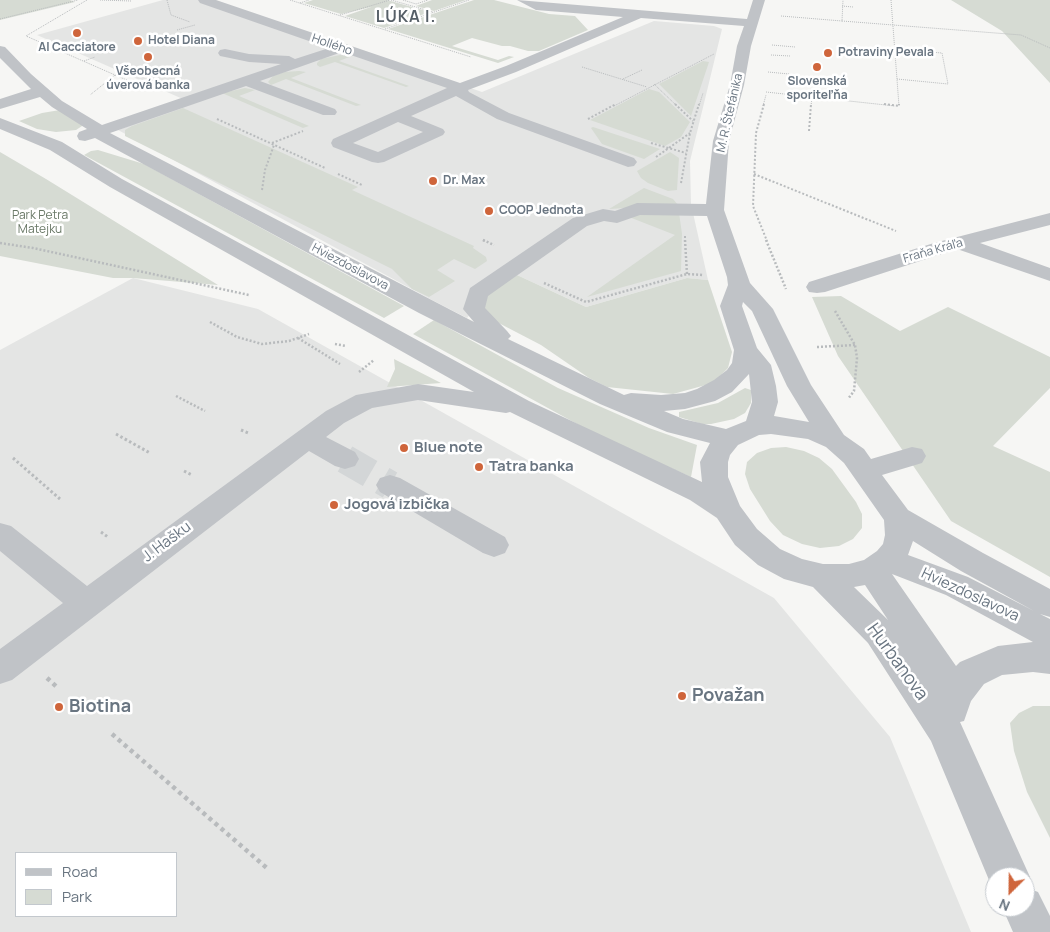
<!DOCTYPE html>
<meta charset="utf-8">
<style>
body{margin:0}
#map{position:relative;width:1050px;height:932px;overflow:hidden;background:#f6f6f4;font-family:Manrope,sans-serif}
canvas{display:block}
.legend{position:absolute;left:15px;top:852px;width:162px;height:65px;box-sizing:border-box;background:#fff;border:1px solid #c3c8cd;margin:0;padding:6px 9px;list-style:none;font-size:15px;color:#697581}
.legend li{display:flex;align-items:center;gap:10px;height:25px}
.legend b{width:25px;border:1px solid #c3c8cd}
.north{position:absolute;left:985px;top:867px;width:50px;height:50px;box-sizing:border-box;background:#fff;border:1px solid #c3c8cd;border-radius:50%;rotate:203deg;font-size:14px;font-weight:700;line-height:20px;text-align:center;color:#697581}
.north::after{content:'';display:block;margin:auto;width:18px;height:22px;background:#cf653b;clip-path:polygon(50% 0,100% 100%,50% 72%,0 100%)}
</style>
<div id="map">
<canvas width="1050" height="932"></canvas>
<ul class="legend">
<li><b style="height:6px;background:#c0c3c7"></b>Road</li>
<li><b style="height:14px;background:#d6dbd3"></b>Park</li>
</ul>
<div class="north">N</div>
</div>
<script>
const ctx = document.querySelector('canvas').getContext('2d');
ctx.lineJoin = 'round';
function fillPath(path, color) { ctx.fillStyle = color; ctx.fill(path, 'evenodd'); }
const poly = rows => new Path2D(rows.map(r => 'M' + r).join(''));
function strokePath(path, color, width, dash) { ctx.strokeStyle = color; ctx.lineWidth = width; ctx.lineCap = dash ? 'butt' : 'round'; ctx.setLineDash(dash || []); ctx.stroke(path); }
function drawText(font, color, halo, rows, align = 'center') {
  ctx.font = font + ' Manrope,sans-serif'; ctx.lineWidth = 5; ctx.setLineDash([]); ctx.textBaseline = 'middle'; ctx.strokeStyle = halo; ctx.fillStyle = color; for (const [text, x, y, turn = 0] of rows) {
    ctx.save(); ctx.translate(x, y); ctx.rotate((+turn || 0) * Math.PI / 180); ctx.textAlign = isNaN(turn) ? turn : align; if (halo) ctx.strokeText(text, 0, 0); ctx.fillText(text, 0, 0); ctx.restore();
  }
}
fillPath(poly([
 [163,0,213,0,482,92,654,21,714,26,722,29,690,161,691,204,708,280,687,278,586,307,517,275,491,291,467,318,432,300,118,130,192,103,37,35],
 [133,278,258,309,774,598,890,737,971,932,0,932,0,350],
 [16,853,176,853,176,916,16,916]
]), '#e4e5e4');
fillPath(poly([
 [0,0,70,0,75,2,0,20],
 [313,0,387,0,430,12,384,28,345,16,371,7,341,14,304,3],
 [432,0,466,0,434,11,416,6],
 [474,0,494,0,549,14,575,16,588,30,539,51,528,51,510,46,502,46,472,38,452,46,498,60,509,56,514,57,498,63,388,29],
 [951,0,1050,0,1050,83,1002,31],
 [340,55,352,56,339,61,409,86,406,87,335,62,320,67,317,65,317,63,321,59],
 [703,61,709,62,691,116,659,84],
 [299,71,306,72,291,78,361,105,356,106,286,79,271,85,268,82,273,76,285,72],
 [245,88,255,90,239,96,309,126,303,128,222,93],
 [649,89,659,92,690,122,681,137,665,146,590,120],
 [183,108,358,187,352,190,474,246,473,248,486,257,487,261,475,269,454,259,437,270,455,281,429,297,412,289,392,269,125,136,125,130,132,126],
 [60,110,85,124,76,130,56,132,37,129,19,121,42,113],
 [593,127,660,149,644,159,602,144,591,128],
 [98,150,144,164,404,306,384,318,84,155,91,151],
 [0,152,46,179,218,285,133,278,113,278,0,256],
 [670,152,679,158,677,190,668,191,648,183,641,178,637,171],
 [644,188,673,199,678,205,609,209],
 [645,213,679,213,682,234,681,271,587,297,675,235,629,217],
 [517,275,586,307,687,278,708,280,732,352,728,368,713,383,673,394,607,387,589,378,541,345,491,319,483,309,484,300,491,291],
 [841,296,900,331,948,307,1050,357,1050,388,993,446,1050,472,1050,577,951,521,838,356,812,297],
 [434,320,558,388,649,428,697,445,691,477,599,436,413,334],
 [394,359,441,383,387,387,395,369],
 [745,388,751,390,751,403,745,413,734,419,711,424,702,424,679,417,679,412,718,403],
 [786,447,804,451,819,458,832,469,856,502,862,514,862,528,853,539,839,546,820,548,802,544,783,535,770,521,750,489,745,474,747,462,757,453,771,448],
 [1033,706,1050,706,1050,838,1027,792,1014,751,1010,723,1019,713]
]), '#d6dbd3');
strokePath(poly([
 [345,459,390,485]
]), '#d3d6d7', 29, [29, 14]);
strokePath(poly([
 [87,0,26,36,115,75,90,95],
 [100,0,131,1],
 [167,0,171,15,190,22],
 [290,0,471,57],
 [391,0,433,12],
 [403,0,416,4,428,0],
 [891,0,899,106],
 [300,3,309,0],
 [842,6,853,7],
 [340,15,390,0],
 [781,16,842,21,843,0],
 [0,19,78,0],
 [842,21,1021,35,1050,48],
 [385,29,469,0],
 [177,30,195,25],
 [772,45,795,47],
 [894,49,942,53,948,84,897,79],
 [771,55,790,56],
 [84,61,95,57],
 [582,67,647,87],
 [768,72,789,74],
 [115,75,145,88],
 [623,79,642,70],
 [654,84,677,106],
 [766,92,895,106],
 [614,106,714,54],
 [699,106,703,93],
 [763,106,766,95],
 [811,106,812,97]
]), '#b8bbbd', 1, [1, 1]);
strokePath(poly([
 [675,104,693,121],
 [764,104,756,133,753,206,767,241],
 [884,104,899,106,899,104],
 [217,119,325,168],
 [588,119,616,104],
 [809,131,811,104],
 [272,143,303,131],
 [651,143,686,153],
 [656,157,690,133],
 [338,174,362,185],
 [754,174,896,231],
 [681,183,690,133,699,104],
 [262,190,265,170,274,145],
 [685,236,685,241],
 [483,240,485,241]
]), '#b8bbbd', 2, [2, 2]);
strokePath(poly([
 [483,240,494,245],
 [685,240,687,274],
 [766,240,786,289],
 [0,243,33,248,249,295],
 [544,283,586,302,687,274,704,275],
 [835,311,855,345,857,358,854,391,848,399],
 [210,322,237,337,262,344,289,341,309,334],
 [298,338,340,364],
 [335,344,346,346],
 [817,347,855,345],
 [359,372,374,360],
 [176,396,205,411]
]), '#b8bbbd', 2.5, [2, 2]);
strokePath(poly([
 [241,430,248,433],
 [116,434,150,453],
 [13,458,60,499],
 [184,471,192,475],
 [101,532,108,537]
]), '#b8bbbd', 3, [2.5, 2.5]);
strokePath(poly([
 [47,678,58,688],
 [112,734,268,869]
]), '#b8bbbd', 4.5, [4, 4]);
fillPath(poly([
 [198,0,216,0,460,83,506,66,623,17,536,10,517,0,747,19,753,0,765,0,751,46,744,85,729,141,724,210,750,283,773,309,811,385,844,435,864,449,871,459,912,447,922,449,926,456,922,463,882,475,908,510,983,553,1050,589,1050,617,1040,614,1050,619,1050,674,1033,672,1002,675,984,684,971,701,964,721,960,722,1030,877,1025,887,1038,892,1050,916,1050,932,1013,932,1002,907,1025,907,1025,877,995,877,994,892,931,741,868,643,813,587,784,579,758,565,735,545,717,518,690,500,510,412,506,413,418,400,372,408,344,423,326,437,355,452,359,459,355,466,345,469,335,466,309,451,12,680,0,684,0,649,63,603,0,551,0,523,11,526,87,586,326,411,356,395,418,384,474,392,110,187,50,150,0,129,0,118,62,142,122,179,529,401,702,482,700,462,710,443,667,432,600,404,419,313,95,138,85,141,79,140,77,136,79,132,87,129,52,107,40,97,0,109,0,99,31,89,0,58,0,46,5,47,31,74,62,101,102,125,281,64,249,62,225,57,220,56,218,53,220,50,225,49,249,54,289,56,295,59,329,48,200,3,198,0],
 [641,18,744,26,737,46,730,85,713,141,706,204,637,203,615,211,603,209,573,218,470,288,463,309,474,322,110,133,246,86,323,115,335,115,337,112,335,109,260,81,342,52,447,88,333,139,331,143,333,147,372,162,378,163,384,162,443,135,445,132,443,129,411,116,456,96,497,119,628,167,634,166,637,162,634,158,509,113,469,92,468,90,516,72,641,18],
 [398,122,423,132,378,152,353,143,398,122],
 [640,215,707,216,727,277,728,285,720,306,734,350,732,363,727,370,714,380,697,389,685,393,661,395,631,393,624,395,508,339,511,336,507,331,485,308,488,296,587,226,604,221,617,223,640,215],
 [743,302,752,311,787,386,809,422,774,416,778,402,776,386,771,365,757,348,742,306,743,302],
 [749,374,752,402,746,421,726,429,683,419,664,411,685,409,715,401,732,392,749,374],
 [771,434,808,439,826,447,844,463,884,520,885,535,883,544,877,551,864,560,849,564,823,564,802,559,780,549,757,529,740,506,728,477,728,462,730,455,738,445,759,435,771,434],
 [913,541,961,571,1034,611,968,577,908,555,913,541],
 [892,574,946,595,1033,642,998,646,960,662,956,666,892,574],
 [865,585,888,620,854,587,865,585],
 [1050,213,1050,225,980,243,1050,268,1050,281,957,249,825,292,817,293,809,292,806,287,809,282,934,243,1050,213],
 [390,475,400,478,505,537,509,545,505,553,494,557,483,553,380,492,376,485,380,478,390,475]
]), '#c0c3c7');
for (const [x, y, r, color] of [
 [77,33,5,"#cf653b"],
 [138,41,5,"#cf653b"],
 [828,53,5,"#cf653b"],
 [148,57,5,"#cf653b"],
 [817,67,5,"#cf653b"],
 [433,181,5,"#cf653b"],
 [489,211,5,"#cf653b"],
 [404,448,5,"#cf653b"],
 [479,467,5,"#cf653b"],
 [334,505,5,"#cf653b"],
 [682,696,5,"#cf653b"],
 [59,707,5,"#cf653b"]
]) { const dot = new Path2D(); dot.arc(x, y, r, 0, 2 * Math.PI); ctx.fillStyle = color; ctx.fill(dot); strokePath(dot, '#fff', 2); }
drawText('bold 12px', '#697581', '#fff', [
 ["Hotel Diana",148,41],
 ["Al Cacciatore",77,48,"center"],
 ["Potraviny Pevala",838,53],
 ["Všeobecná",148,72,"center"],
 ["úverová banka",148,86,"center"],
 ["Slovenská",817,82,"center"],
 ["sporiteľňa",817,96,"center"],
 ["Dr. Max",443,181],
 ["COOP Jednota",499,211]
], 'left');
drawText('12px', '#697581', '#fff', [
 ["Hollého",332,45,19],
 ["M. R. Štefánika",730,113,-77],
 ["Fraňa Kráľa",933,251,-16],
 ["Hviezdoslavova",350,267,28]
]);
drawText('12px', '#6a7967', '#fff', [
 ["Park Petra",40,216],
 ["Matejku",40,230]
]);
drawText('bold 15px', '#697581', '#fff', [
 ["Blue note",414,448],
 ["Tatra banka",489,467],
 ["Jogová izbička",344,505]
], 'left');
drawText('15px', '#697581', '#fff', [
 ["J. Hašku",167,542,-37],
 ["Hviezdoslavova",970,595,25]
]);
ctx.letterSpacing = '1px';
drawText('bold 16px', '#565f67', '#fff', [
 ["LÚKA I.",406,18]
]);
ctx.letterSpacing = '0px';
drawText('18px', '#697581', '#fff', [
 ["Hurbanova",897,662,54]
]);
drawText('bold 18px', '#697581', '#fff', [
 ["Považan",692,696],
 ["Biotina",69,707]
], 'left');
</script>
